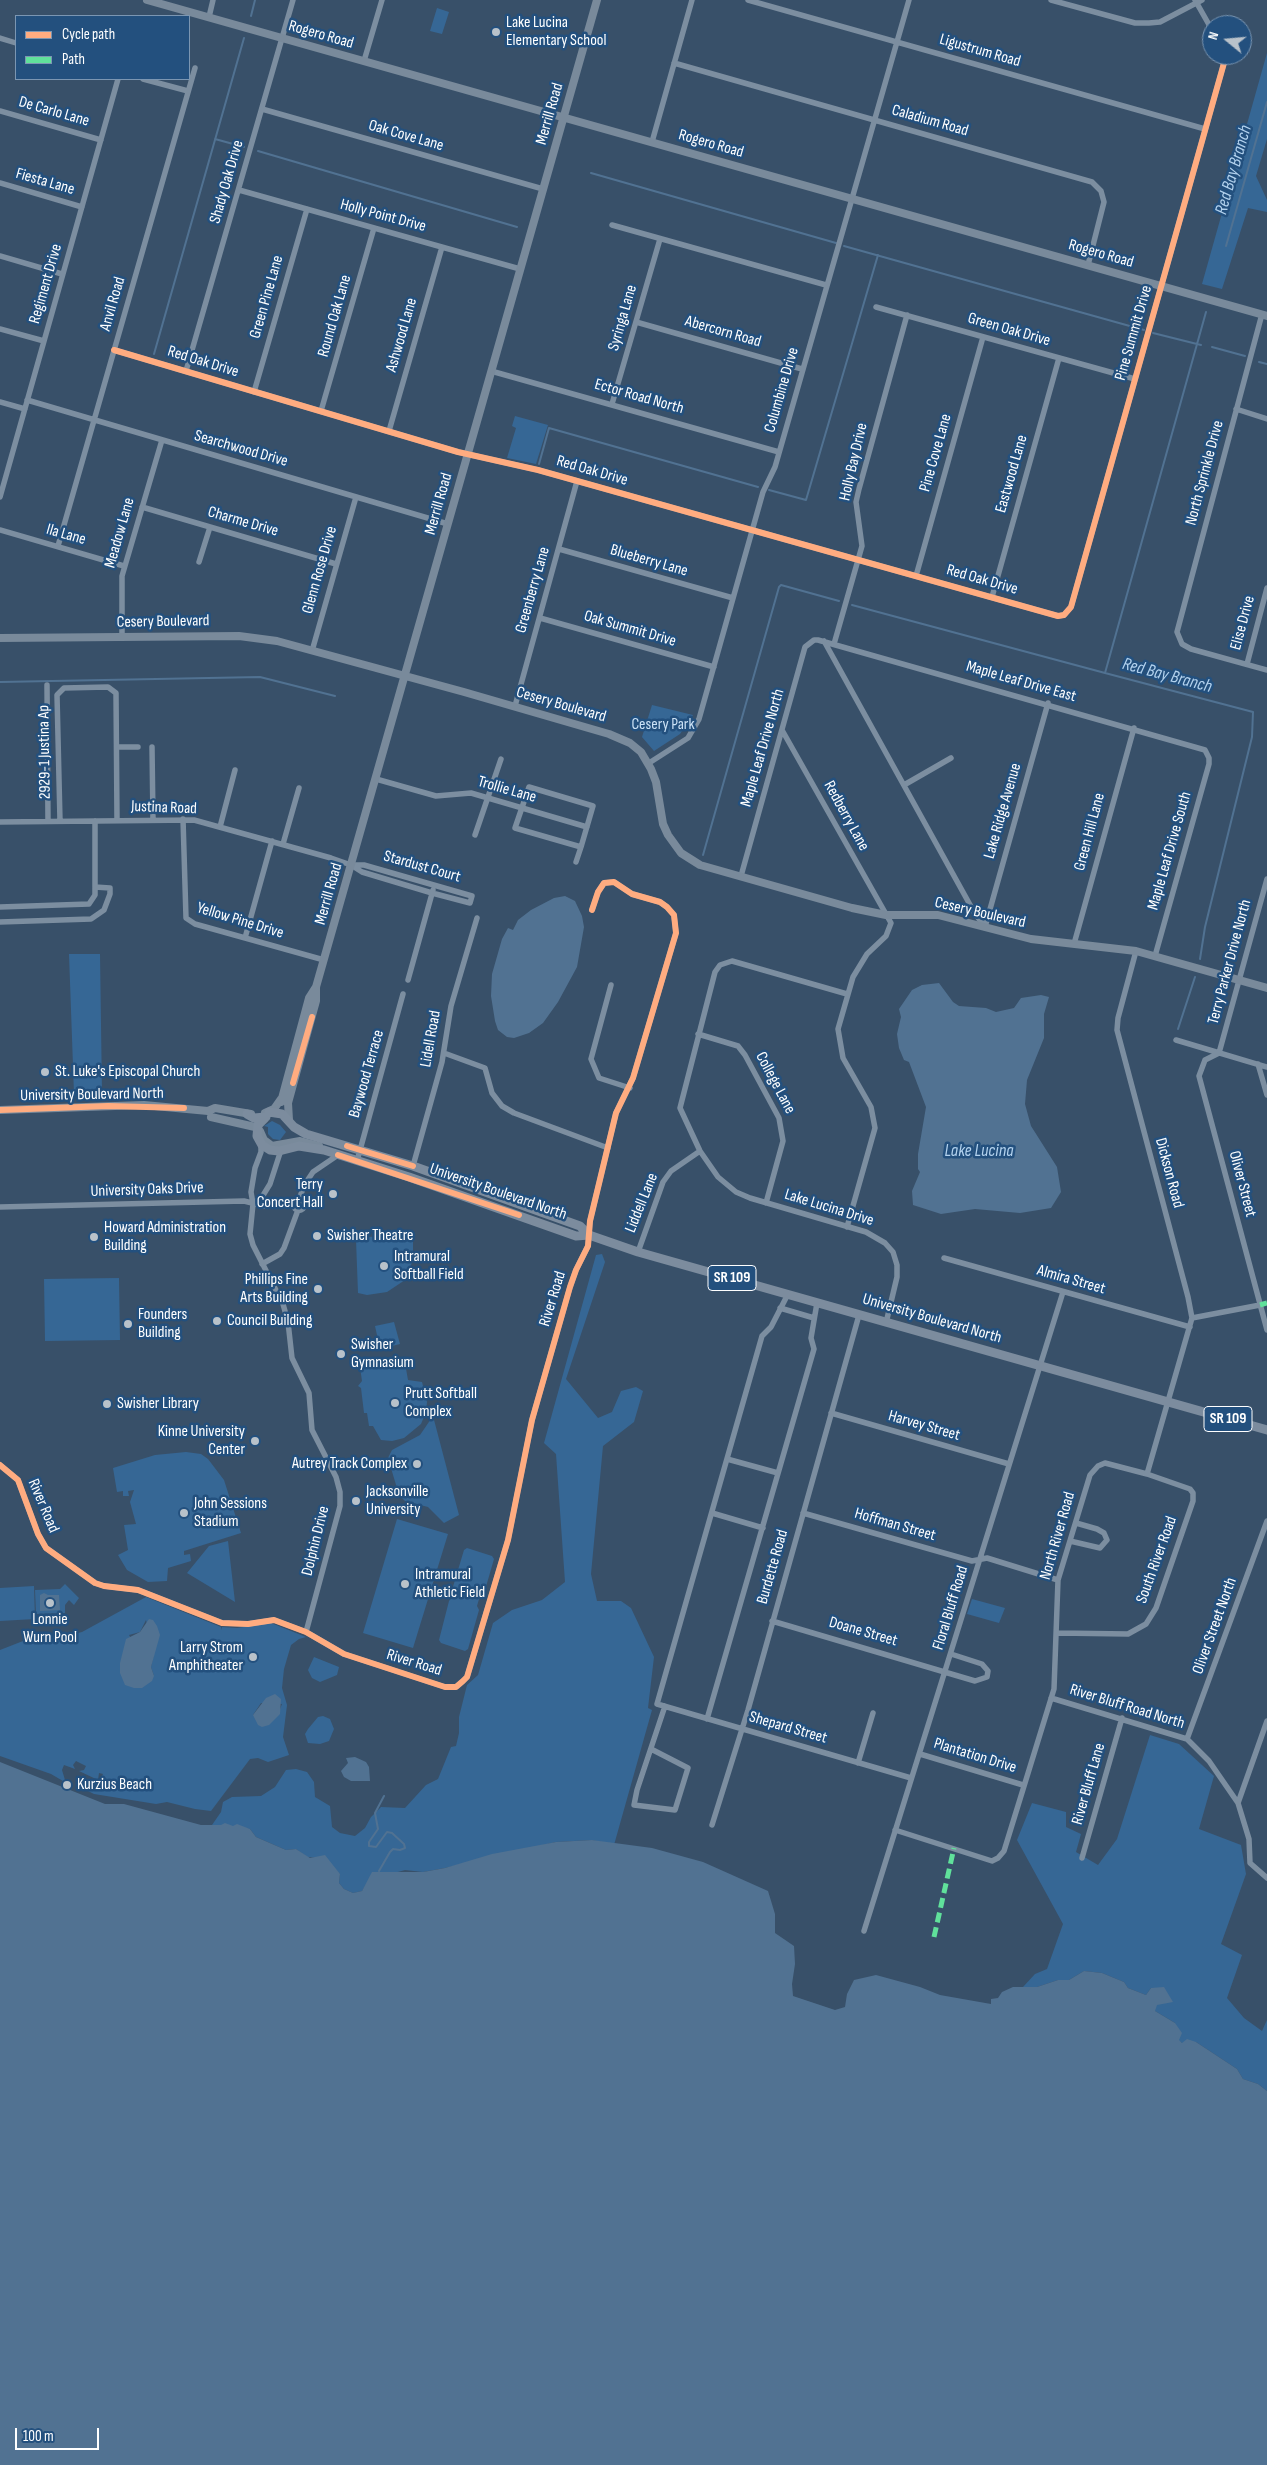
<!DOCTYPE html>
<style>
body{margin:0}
#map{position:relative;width:1267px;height:2465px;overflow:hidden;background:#385069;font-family:"Sofia Sans Condensed",sans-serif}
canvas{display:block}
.legend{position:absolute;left:15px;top:15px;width:175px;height:65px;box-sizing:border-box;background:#23507e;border:1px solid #7b96b2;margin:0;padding:6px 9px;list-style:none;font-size:15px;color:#fff}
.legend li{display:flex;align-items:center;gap:10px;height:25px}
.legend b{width:25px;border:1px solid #7b96b2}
.north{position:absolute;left:1202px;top:15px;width:50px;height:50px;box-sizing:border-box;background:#23507e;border:1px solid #7b96b2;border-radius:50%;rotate:287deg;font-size:14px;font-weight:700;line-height:20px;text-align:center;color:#fff}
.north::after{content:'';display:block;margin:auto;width:18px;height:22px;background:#b9c2ca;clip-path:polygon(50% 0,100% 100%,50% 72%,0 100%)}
.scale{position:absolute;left:15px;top:2428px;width:84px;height:22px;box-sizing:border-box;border:2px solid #fff;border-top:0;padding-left:6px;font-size:15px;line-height:18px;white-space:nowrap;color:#fff;-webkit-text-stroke:4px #23507e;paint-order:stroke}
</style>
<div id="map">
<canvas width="1267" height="2465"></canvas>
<ul class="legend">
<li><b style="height:6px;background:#ffac80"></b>Cycle path</li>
<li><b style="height:6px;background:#60e19b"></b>Path</li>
</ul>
<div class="north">N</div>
<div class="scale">100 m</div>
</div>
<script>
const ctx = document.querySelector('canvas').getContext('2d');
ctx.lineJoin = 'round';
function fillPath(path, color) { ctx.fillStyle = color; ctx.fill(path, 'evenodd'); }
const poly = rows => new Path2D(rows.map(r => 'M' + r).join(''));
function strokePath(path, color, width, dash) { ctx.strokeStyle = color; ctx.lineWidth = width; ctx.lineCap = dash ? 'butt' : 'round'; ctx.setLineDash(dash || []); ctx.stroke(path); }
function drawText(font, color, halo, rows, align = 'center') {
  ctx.font = font + ' "Sofia Sans Condensed",sans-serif'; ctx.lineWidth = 5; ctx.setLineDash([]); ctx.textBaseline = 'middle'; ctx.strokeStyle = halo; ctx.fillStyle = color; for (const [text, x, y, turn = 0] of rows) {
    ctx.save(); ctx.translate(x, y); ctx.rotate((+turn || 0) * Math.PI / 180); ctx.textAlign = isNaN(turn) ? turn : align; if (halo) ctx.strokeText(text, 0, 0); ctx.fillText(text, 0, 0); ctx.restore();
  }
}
fillPath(poly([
 [437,8,449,12,442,34,430,31],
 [1267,53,1267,139,1256,176,1267,200,1267,212,1248,208,1222,289,1202,284],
 [515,416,548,425,536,464,507,458,516,428,512,426],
 [652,705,693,715,680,734,654,751,642,737],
 [69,954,100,954,102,1093,74,1094],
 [272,1121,280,1125,286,1132,280,1140,273,1139,268,1134,268,1127,264,1126],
 [413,1236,413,1260,405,1280,387,1292,367,1295,358,1293,356,1240,358,1237],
 [602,1254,605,1262,566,1379,598,1418,612,1412,621,1391,636,1387,643,1391,634,1422,603,1446,591,1574,597,1601,621,1601,631,1608,654,1657,648,1708,652,1710,614,1845,592,1840,556,1842,445,1868,423,1872,405,1870,369,1880,362,1891,353,1893,344,1889,339,1883,340,1874,319,1858,307,1857,296,1849,286,1850,256,1837,250,1829,212,1825,221,1812,223,1802,232,1797,261,1796,275,1787,286,1770,296,1769,307,1772,314,1782,315,1797,330,1806,332,1827,340,1833,355,1836,365,1828,371,1817,381,1807,405,1808,426,1785,438,1779,451,1747,456,1746,459,1733,459,1717,467,1685,478,1675,493,1623,512,1610,542,1600,565,1582,556,1454,544,1443,596,1255],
 [119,1278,120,1340,45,1341,44,1279],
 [394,1322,400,1344,380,1349,375,1326],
 [405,1363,408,1380,422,1382,427,1402,426,1412,421,1424,404,1438,392,1441,381,1440,373,1426,369,1426,367,1413,364,1413,361,1388,358,1386,362,1381,360,1367,368,1365,374,1366,375,1368],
 [433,1416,459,1515,444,1523,428,1507,405,1501,399,1495,388,1458,392,1450,420,1435],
 [186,1452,201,1454,208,1459,224,1480,241,1533,184,1551,184,1555,190,1554,191,1561,168,1568,167,1581,148,1582,127,1570,118,1555,128,1550,124,1525,136,1524,130,1502,134,1490,128,1491,129,1496,123,1496,123,1491,117,1492,113,1468,155,1455],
 [397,1519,448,1534,413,1648,363,1633],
 [228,1541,235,1602,187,1573,209,1546],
 [467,1548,492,1556,494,1559,483,1597,479,1599,477,1606,479,1610,468,1649,465,1651,441,1643,439,1640,449,1601,455,1593,452,1590,464,1550],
 [65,1584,79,1598,74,1605,69,1600,65,1605,65,1613,36,1614,35,1590,60,1589],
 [34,1586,35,1619,0,1621,0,1588],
 [146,1597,221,1627,221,1630,222,1627,237,1628,271,1623,306,1637,299,1639,291,1645,284,1669,282,1688,287,1705,283,1737,289,1755,268,1762,258,1758,250,1759,211,1811,195,1809,167,1802,156,1804,94,1794,78,1786,76,1782,82,1783,84,1778,98,1783,109,1784,109,1782,100,1780,103,1774,99,1773,98,1780,79,1771,84,1770,86,1766,76,1761,73,1765,75,1769,64,1765,62,1770,65,1780,63,1781,51,1774,0,1756,0,1650,23,1641,62,1637,82,1632],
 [146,1620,154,1654,151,1667,154,1676,129,1635,140,1632],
 [261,1703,282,1704,280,1709,253,1715],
 [972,1599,1005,1608,999,1623,967,1614],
 [314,1657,339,1667,337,1675,320,1682,312,1678,308,1670],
 [323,1716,330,1719,334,1729,329,1741,320,1744,308,1743,305,1734,308,1729,318,1717],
 [1150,1735,1179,1744,1214,1776,1199,1829,1241,1845,1246,1874,1221,1944,1242,1955,1227,1998,1244,2018,1262,2031,1267,2020,1267,2091,1258,2084,1243,2079,1237,2069,1196,2042,1182,2043,1178,2040,1175,2023,1155,2011,1156,1988,1151,1988,1146,1995,1128,1988,1124,1982,1102,1973,1084,1971,1069,1980,1058,1980,1037,1987,1023,1987,1035,1974,1047,1969,1063,1924,1017,1840,1032,1803,1066,1812,1066,1827,1081,1834,1076,1852,1098,1865,1117,1839]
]), '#366795');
fillPath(poly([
 [565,896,575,901,582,916,584,927,577,967,558,1002,543,1023,529,1033,514,1038,507,1037,498,1030,495,1021,491,996,492,974,502,939,508,928,513,930,518,920,531,910,554,898],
 [939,983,953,1002,959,1006,986,1008,996,1012,1014,1008,1021,998,1041,995,1049,997,1044,1014,1044,1038,1027,1080,1025,1104,1031,1126,1057,1167,1061,1192,1051,1208,1020,1213,975,1209,941,1214,913,1205,912,1191,920,1172,918,1169,918,1154,926,1107,909,1062,904,1060,899,1048,897,1034,901,1017,899,1009,912,990,922,985],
 [44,1593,48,1595,59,1595,60,1610,40,1611,40,1595],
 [149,1619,153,1620,157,1626,160,1635,151,1667,154,1676,152,1681,142,1688,134,1688,125,1685,120,1673,120,1663,126,1639,140,1632],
 [275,1694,281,1699,280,1714,269,1725,262,1727,258,1725,253,1715,266,1698],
 [355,1757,366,1762,369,1767,370,1781,351,1781,344,1777,341,1771,348,1763,346,1758],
 [0,1762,105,1804,124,1804,201,1825,221,1825,225,1823,233,1826,237,1824,250,1829,256,1837,286,1850,296,1849,310,1858,325,1855,340,1874,339,1883,344,1889,353,1893,362,1891,372,1872,423,1872,445,1868,492,1854,556,1842,592,1840,652,1848,703,1862,768,1891,775,1914,775,1933,794,1946,795,1964,792,1984,793,1996,835,2010,845,2007,847,1994,854,1980,876,1975,920,1987,940,1995,991,2004,991,1999,998,1998,1002,1992,1013,1987,1037,1987,1058,1980,1069,1980,1084,1971,1102,1973,1124,1982,1128,1988,1146,1995,1151,1988,1164,1987,1173,2002,1157,2005,1155,2011,1175,2023,1182,2033,1179,2040,1182,2043,1187,2039,1196,2042,1237,2069,1243,2079,1258,2084,1267,2091,1267,2465,0,2465]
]), '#517292');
strokePath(poly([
 [251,16,255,0],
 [215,139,244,147],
 [258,151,517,227],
 [591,173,836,243],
 [844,246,1144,330],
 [1226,246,1267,102],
 [1153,333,1201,345],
 [1212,347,1245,356],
 [154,354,244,38],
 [1259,362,1267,364],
 [539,464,549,428,758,487],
 [769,490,806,500,878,255],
 [852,605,1105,673],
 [0,682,260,677,335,696],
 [703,855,779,587,781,585,839,601],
 [1200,959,1205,927,1252,737,1253,712,1105,673,1206,312],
 [1178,1029,1195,977],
 [379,1871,390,1852,393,1849,400,1850,405,1848,404,1844,392,1833,387,1832,376,1847,369,1846,369,1842,378,1829,375,1813,384,1796]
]), '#517292', 2);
strokePath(poly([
 [748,0,1205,129],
 [1051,0,1135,23,1149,23,1160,22,1202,0],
 [1195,0,1212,30],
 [209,17,213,0],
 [0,38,16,43],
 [364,61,382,0],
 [674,63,1092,182,1101,191,1104,202,1088,265],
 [143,79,188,91],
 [262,109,543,189],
 [0,111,101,140],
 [652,142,692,0],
 [0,183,82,207],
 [239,190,520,269],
 [612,225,826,285],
 [0,256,62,274],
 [876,307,1135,379],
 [1262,314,1177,632,1182,644,1191,649,1267,670],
 [636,322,802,369],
 [0,329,44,341],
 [114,350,458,452,538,470,1058,616,1064,615,1071,607,1224,63,1224,55],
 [186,371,293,0],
 [491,371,779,452],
 [254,392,307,209],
 [27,400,448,524],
 [0,402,25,409],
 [612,404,660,239],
 [1236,409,1267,419],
 [321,411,374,228],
 [389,431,442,247],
 [0,497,118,79],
 [142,507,336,564],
 [0,530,124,566],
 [58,546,195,68],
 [559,549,733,598],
 [199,562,210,527],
 [916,576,983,337],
 [992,597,1059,358],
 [540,618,714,667],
 [122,636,122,576,162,440],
 [824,641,974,912,985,927],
 [834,644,862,546,856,502,859,489,907,315],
 [312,651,356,497],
 [1247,664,1267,588],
 [47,685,48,821],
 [515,706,577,481],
 [782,730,891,923,886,936,867,954,853,977,838,1029,843,1058,871,1107,875,1128,847,1227],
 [117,747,138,747],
 [152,747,153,820],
 [649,763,688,738,699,719,763,492,775,467,909,0],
 [376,779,436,796,471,793,587,827],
 [904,785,951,758],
 [529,787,593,806,581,847,515,828,529,787],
 [183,819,186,918,195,924,324,960],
 [60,821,57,695,64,688,108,687,116,693,117,820],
 [0,822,194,820,331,858,351,865,362,872,432,893,470,903,472,896,364,865,351,865],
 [220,827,235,770],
 [475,835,501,759],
 [283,844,299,788],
 [576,862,581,847],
 [741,876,805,647,814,640,818,640,1205,750,1209,758,1209,764,1155,956],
 [1267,879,1219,1053,1205,1060,1199,1076,1267,1330],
 [0,907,89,904,95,895,95,821],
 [0,922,91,919,104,910,110,894,110,888,95,887],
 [985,927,1048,703],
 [245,938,272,841],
 [1074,944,1134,728],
 [1136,951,1118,1018,1117,1030,1188,1297,1192,1318,1147,1474],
 [408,980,433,890],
 [611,985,591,1059,599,1078,630,1088],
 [847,994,732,961,720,965,715,972,680,1108,700,1151,718,1177,736,1192,750,1198,866,1232,885,1243,893,1252,897,1265,897,1277,886,1323],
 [698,1034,738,1046,745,1055,779,1118,783,1141,766,1203],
 [1176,1040,1267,1067],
 [444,1053,485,1068,492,1093,502,1106,514,1113,608,1148],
 [1258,1064,1267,1095],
 [261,1143,261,1152,255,1168,251,1192,253,1204,250,1234,253,1245,283,1304,288,1322,292,1358,309,1393,312,1430,336,1477,340,1492,340,1506,306,1632],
 [357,1161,403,994],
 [413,1166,442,1062,451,1006,477,918],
 [299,1199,305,1184,313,1172,338,1155],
 '293.5 1205a5.5 5.5 0 1 1 11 0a5.5 5.5 0 1 1-11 0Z',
 [253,1204,262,1197,270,1184,281,1150],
 [0,1207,244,1201,264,1206,294,1205],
 [638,1252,663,1182,671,1171,700,1151],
 [944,1258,1190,1327],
 [262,1264,280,1254,284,1248,298,1210],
 [788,1294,771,1327,762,1336,657,1704,911,1778],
 [780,1308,814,1318],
 [1192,1318,1260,1305],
 [831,1413,1009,1464],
 [727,1459,778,1473],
 [0,1465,18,1480,38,1534,46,1548,95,1583,104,1586,138,1590,222,1623,248,1624,274,1620,306,1632,344,1654,445,1687,456,1687,463,1681,467,1677,508,1540,532,1420,570,1287,576,1270,588,1246,590,1221,616,1113,633,1078,676,933,674,915,667,907,660,902,632,894,614,882,604,883,598,892,592,910],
 [712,1513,763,1528],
 [803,1513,972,1561,987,1558,1058,1580],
 [1070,1541,1100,1548,1107,1540,1104,1533,1097,1529,1076,1523],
 [772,1621,975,1681,987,1677,988,1671,982,1664,951,1654],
 [1051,1698,1187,1739,1209,1761,1238,1803,1249,1839,1250,1863,1267,1878],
 [707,1719,814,1349,811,1338,817,1303],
 [1187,1739,1267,1521],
 [651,1749,688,1768,675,1810,634,1805,637,1790,665,1706],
 [920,1754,1023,1785],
 [858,1763,873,1713],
 [1238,1803,1267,1721],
 [712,1825,748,1710,859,1315],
 [895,1830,992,1861,998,1858,1004,1851,1054,1689,1058,1580,1090,1475,1098,1466,1105,1463,1147,1474,1190,1489,1193,1493,1193,1501,1156,1608,1146,1624,1128,1634,1057,1633],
 [1082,1858,1122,1718],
 [864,1931,1063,1292]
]), '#7c8ea0', 5.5);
strokePath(poly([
 [147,0,1267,316],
 [0,638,239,636,277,641,464,692,609,734,630,743,641,752,651,769,656,782,663,824,668,835,681,853,700,865,852,908,886,915,938,915,1031,939,1136,951,1267,988],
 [281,1102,309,998,316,987],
 [0,1110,144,1105,208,1111,215,1108,251,1114],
 [265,1113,274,1109,281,1099],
 [211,1117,255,1127,260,1131,264,1140,272,1146,300,1141,319,1146],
 [289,1120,288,1103,316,1001,316,987,597,0]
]), '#798a9b', 8);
strokePath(poly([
 [269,1112,282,1114,294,1127,306,1134,413,1166,580,1226,589,1235],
 [247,1114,254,1118,266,1117],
 [265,1118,258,1125,257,1136,262,1145,270,1150,279,1151,299,1146,324,1150,409,1177,576,1236,589,1235,638,1252,1267,1430]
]), '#7c8c9e', 9);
strokePath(poly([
 [1260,1305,1267,1303],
 [934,1937,954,1848]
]), '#60e19b', 5, [10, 5]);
strokePath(poly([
 [114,350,458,452,538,470,1058,616,1064,615,1071,607,1224,63,1224,55],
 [293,1083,312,1017],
 [0,1110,108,1106,184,1108],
 [347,1146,413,1166],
 [338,1155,519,1215],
 [0,1465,18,1480,38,1534,46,1548,95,1583,104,1586,138,1590,222,1623,248,1624,274,1620,306,1632,344,1654,445,1687,456,1687,463,1681,467,1677,508,1540,532,1420,570,1287,576,1270,588,1246,590,1221,616,1113,633,1078,676,933,674,915,667,907,660,902,632,894,614,882,604,883,598,892,592,910]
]), '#ffac80', 6);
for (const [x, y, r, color] of [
 [496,32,5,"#b9c2ca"],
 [45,1072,5,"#b9c2ca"],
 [333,1194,5,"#b9c2ca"],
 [317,1236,5,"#b9c2ca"],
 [94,1237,5,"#b9c2ca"],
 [384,1266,5,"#b9c2ca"],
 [318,1289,5,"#b9c2ca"],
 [217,1321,5,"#b9c2ca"],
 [128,1324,5,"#b9c2ca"],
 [341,1354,5,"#b9c2ca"],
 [395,1403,5,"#b9c2ca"],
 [107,1404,5,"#b9c2ca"],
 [255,1441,5,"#b9c2ca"],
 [417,1464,5,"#b9c2ca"],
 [356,1501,5,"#b9c2ca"],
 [184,1513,5,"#b9c2ca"],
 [405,1584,5,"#b9c2ca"],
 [50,1603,5,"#b9c2ca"],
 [253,1657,5,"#b9c2ca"],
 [67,1785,5,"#b9c2ca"]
]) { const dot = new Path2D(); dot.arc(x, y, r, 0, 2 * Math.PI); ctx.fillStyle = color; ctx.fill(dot); strokePath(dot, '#23507e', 2); }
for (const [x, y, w] of [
 [732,1278,48],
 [1228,1419,48]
]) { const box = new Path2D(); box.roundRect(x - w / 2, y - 12.5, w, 25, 4); ctx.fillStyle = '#23507e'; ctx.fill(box); strokePath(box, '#fff', 1); }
drawText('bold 15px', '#fff', null, [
 ["SR 109",732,1278],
 ["SR 109",1228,1419]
]);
drawText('16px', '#fff', '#23507e', [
 ["Lake Lucina",506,23],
 ["Elementary School",506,41],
 ["St. Luke's Episcopal Church",55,1072],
 ["Terry",323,1185,"right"],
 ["Concert Hall",323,1203,"right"],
 ["Howard Administration",104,1228],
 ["Building",104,1246],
 ["Swisher Theatre",327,1236],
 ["Intramural",394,1257],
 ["Softball Field",394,1275],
 ["Phillips Fine",308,1280,"right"],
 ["Arts Building",308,1298,"right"],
 ["Founders",138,1315],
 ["Building",138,1333],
 ["Council Building",227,1321],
 ["Swisher",351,1345],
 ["Gymnasium",351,1363],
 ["Prutt Softball",405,1394],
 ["Complex",405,1412],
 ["Swisher Library",117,1404],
 ["Kinne University",245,1432,"right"],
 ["Center",245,1450,"right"],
 ["Autrey Track Complex",407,1464,"right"],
 ["Jacksonville",366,1492],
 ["University",366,1510],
 ["John Sessions",194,1504],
 ["Stadium",194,1522],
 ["Intramural",415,1575],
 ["Athletic Field",415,1593],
 ["Lonnie",50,1620,"center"],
 ["Wurn Pool",50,1638,"center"],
 ["Larry Strom",243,1648,"right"],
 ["Amphitheater",243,1666,"right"],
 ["Kurzius Beach",77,1785]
], 'left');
drawText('16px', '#fff', '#23507e', [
 ["Rogero Road",321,35,16],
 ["Ligustrum Road",980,51,16],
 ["De Carlo Lane",54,112,16],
 ["Merrill Road",550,114,-74],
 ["Caladium Road",930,121,16],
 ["Oak Cove Lane",406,136,16],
 ["Rogero Road",711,144,16],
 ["Fiesta Lane",45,182,16],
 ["Shady Oak Drive",227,182,-74],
 ["Holly Point Drive",383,216,15],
 ["Rogero Road",1101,254,16],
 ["Regiment Drive",46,284,-74],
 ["Green Pine Lane",267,297,-74],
 ["Anvil Road",113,304,-74],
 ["Round Oak Lane",335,316,-74],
 ["Syringa Lane",623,318,-74],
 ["Green Oak Drive",1009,330,16],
 ["Abercorn Road",723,332,16],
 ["Pine Summit Drive",1134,333,-74],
 ["Ashwood Lane",402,335,-74],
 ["Red Oak Drive",203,362,17],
 ["Columbine Drive",782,390,-74],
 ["Ector Road North",639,397,16],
 ["Searchwood Drive",241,449,16],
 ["Pine Cove Lane",936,453,-74],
 ["Holly Bay Drive",854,462,-77],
 ["Red Oak Drive",592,471,16],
 ["North Sprinkle Drive",1205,473,-75],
 ["Eastwood Lane",1012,474,-74],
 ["Merrill Road",439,504,-74],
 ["Charme Drive",243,522,16],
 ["Meadow Lane",120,533,-74],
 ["Ila Lane",66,535,16],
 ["Blueberry Lane",649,561,16],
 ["Glenn Rose Drive",320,570,-74],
 ["Red Oak Drive",982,580,16],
 ["Greenberry Lane",533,590,-74],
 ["Cesery Boulevard",163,622,-1],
 ["Elise Drive",1243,623,-75],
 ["Oak Summit Drive",630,629,16],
 ["Maple Leaf Drive East",1021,682,16],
 ["Cesery Boulevard",561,705,16],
 ["Maple Leaf Drive North",763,748,-74],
 ["2929-1 Justina Ap",45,752,-91],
 ["Trollie Lane",507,790,16],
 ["Justina Road",164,808,2],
 ["Lake Ridge Avenue",1003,811,-74],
 ["Redberry Lane",846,816,61],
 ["Green Hill Lane",1090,832,-75],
 ["Maple Leaf Drive South",1170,851,-74],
 ["Stardust Court",422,867,16],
 ["Merrill Road",329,894,-74],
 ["Cesery Boulevard",980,913,13],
 ["Yellow Pine Drive",240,921,17],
 ["Terry Parker Drive North",1230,962,-75],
 ["Lidell Road",431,1039,-80],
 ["Baywood Terrace",367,1074,-74],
 ["College Lane",775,1083,62],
 ["University Boulevard North",92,1095,-1],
 ["Dickson Road",1169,1173,75],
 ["Oliver Street",1242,1184,75],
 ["University Oaks Drive",147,1190,-2],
 ["University Boulevard North",498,1192,19],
 ["Liddell Lane",642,1203,-68],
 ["Lake Lucina Drive",829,1208,17],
 ["Almira Street",1071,1280,16],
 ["River Road",553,1299,-73],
 ["University Boulevard North",932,1319,16],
 ["Harvey Street",924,1426,16],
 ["River Road",43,1506,67],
 ["Hoffman Street",895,1525,16],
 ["North River Road",1058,1536,-74],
 ["Dolphin Drive",316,1541,-76],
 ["South River Road",1157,1560,-70],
 ["Burdette Road",773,1567,-74],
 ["Floral Bluff Road",951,1608,-73],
 ["Oliver Street North",1215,1626,-70],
 ["Doane Street",863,1632,16],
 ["River Road",414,1663,17],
 ["River Bluff Road North",1127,1707,17],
 ["Shepard Street",788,1728,16],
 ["Plantation Drive",975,1756,17],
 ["River Bluff Lane",1089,1784,-74]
]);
drawText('16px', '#cbe1f5', '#23507e', [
 ["Cesery Park",663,725]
]);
drawText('italic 18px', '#b3d2ee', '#23507e', [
 ["Red Bay Branch",1234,170,-74],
 ["Red Bay Branch",1167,676,15],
 ["Lake Lucina",979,1151]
]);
</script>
